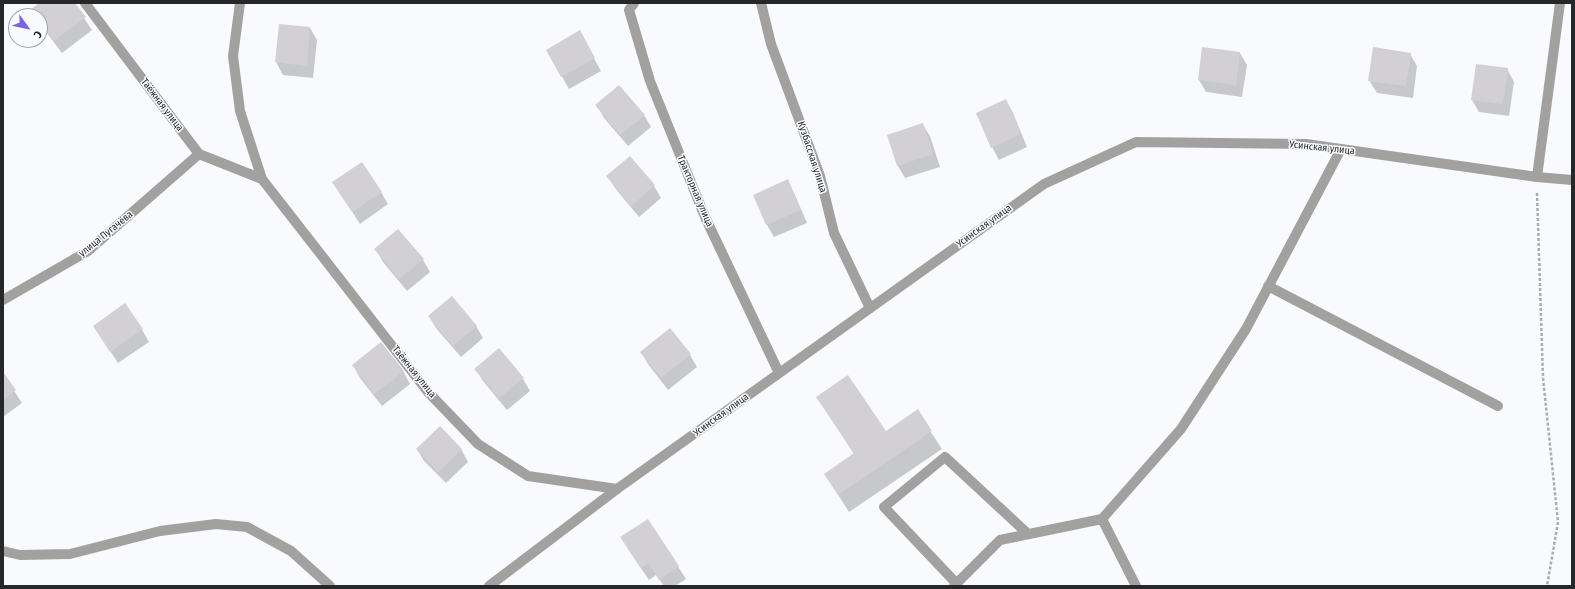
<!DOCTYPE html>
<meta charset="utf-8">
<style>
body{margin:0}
#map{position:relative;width:1575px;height:589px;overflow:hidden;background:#f8fafd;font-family:"Fira Sans Condensed",sans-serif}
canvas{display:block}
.frame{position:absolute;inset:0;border:4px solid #262728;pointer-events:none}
.north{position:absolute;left:8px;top:8px;width:40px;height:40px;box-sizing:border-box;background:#f8fafd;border:1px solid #a4a6a8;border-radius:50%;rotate:123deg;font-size:11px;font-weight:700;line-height:16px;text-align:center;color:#262728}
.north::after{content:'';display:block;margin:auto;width:14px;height:18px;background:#7866e1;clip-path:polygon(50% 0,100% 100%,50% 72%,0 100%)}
</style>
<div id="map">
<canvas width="1575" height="589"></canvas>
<div class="frame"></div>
<div class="north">С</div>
</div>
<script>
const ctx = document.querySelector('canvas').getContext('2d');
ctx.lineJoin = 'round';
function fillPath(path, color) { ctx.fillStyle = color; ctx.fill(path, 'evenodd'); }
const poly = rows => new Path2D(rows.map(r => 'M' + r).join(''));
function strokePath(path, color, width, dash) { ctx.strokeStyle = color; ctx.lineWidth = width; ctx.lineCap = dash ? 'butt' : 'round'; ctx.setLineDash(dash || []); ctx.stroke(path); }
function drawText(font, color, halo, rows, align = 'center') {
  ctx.font = font + ' "Fira Sans Condensed",sans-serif'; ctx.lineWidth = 3; ctx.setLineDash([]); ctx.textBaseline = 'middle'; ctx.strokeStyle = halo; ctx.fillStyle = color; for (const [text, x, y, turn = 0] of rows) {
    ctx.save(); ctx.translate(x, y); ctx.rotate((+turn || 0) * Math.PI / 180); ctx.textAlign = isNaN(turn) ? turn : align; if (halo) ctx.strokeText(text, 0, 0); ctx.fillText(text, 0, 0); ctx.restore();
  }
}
fillPath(poly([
 [41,3,74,3,92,30,62,53,40,24,40,16,35,16],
 [280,25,310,28,317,40,313,78,283,75,276,62],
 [579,32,601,71,569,89,547,50],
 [1240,53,1247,65,1242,97,1206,92,1199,80],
 [1410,54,1417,66,1413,98,1377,93,1369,80],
 [1507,69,1514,82,1509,116,1479,112,1472,100],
 [1006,100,1013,113,1027,147,999,160,992,147],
 [597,105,644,115,651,127,628,146,604,118],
 [922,124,930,136,940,167,905,178,898,166,888,135],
 [630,157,654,186,661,198,639,217,615,188,608,176],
 [787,181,794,193,807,223,774,237,767,225,754,195],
 [333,182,381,192,388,204,360,224],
 [376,249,423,260,430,272,407,291,383,262],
 [429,316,476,326,483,338,461,357,436,328],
 [94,326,142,330,149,342,118,363],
 [641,352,690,355,697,367,668,390,648,364],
 [353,365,403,371,410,384,382,406,360,378],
 [476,369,523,379,530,391,507,410,483,381],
 [3,374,22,403,3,417],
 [817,397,886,432,917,411,942,449,849,512,825,474,854,454],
 [417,449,461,449,468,462,446,483,424,461],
 [648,520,686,579,675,586,664,586,656,575,649,580,628,549]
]), '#0003');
fillPath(poly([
 [39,3,75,3,86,17,54,41,40,23,40,16,35,16,30,10],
 [279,24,310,27,307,66,275,62],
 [580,30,595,58,561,77,546,50],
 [1202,47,1240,52,1236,85,1198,80],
 [1373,47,1411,53,1406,86,1368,81],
 [1476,64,1508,68,1503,104,1471,100],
 [619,85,645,115,620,135,595,105],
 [1006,99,1021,134,991,148,976,113],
 [923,123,933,154,897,166,887,135],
 [630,156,655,185,631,206,606,176],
 [362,162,382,192,352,212,332,182],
 [788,179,801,210,766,225,753,195],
 [398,229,424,259,399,279,374,249],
 [452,296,477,326,453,346,428,316],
 [125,303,143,329,110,352,93,326],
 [670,328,691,354,661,378,640,352],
 [381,342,404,371,374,394,352,365],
 [499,348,524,378,499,398,474,369],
 [3,372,16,390,3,400],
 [848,375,886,431,918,409,932,431,838,495,824,474,854,453,816,397],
 [440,426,462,449,438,472,416,449],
 [648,519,679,566,659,580,648,563,641,568,620,537]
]), '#d3d0d3');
strokePath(poly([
 [1537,193,1543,378,1558,522,1547,586]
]), '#abacae', 2.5, [3, 2]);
strokePath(poly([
 [1268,286,1498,406],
 [1102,519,1136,586],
 [956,583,884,507,945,457,1028,534],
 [954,586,1000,540,1102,519,1181,429,1246,329,1341,149]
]), '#a3a1a0', 10);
strokePath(poly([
 [85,3,199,154,262,179],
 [240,3,233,56,240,111,262,179,428,392,478,444,528,476,617,489],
 [634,3,629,10,650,81,705,217,779,373],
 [761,3,771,44,820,176,834,233,870,308],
 [1537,177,1560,3],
 [3,300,88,251,199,154],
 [3,551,20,555,70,554,160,531,216,524,247,527,291,551,330,586]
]), '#a3a1a0', 10);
strokePath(poly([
 [489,586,617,489,1044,184,1136,142,1306,144,1537,177,1572,180]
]), '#a3a1a0', 10);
drawText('10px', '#262728', '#f8fafd', [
 ["Таёжная улица",162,105,53],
 ["Усинская улица",1322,148,6],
 ["Кузбасская улица",812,157,72],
 ["Тракторная улица",695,191,67],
 ["Усинская улица",984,226,-36],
 ["улица Пугачёва",106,234,-39],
 ["Таёжная улица",414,372,51],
 ["Усинская улица",721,415,-36]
]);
</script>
